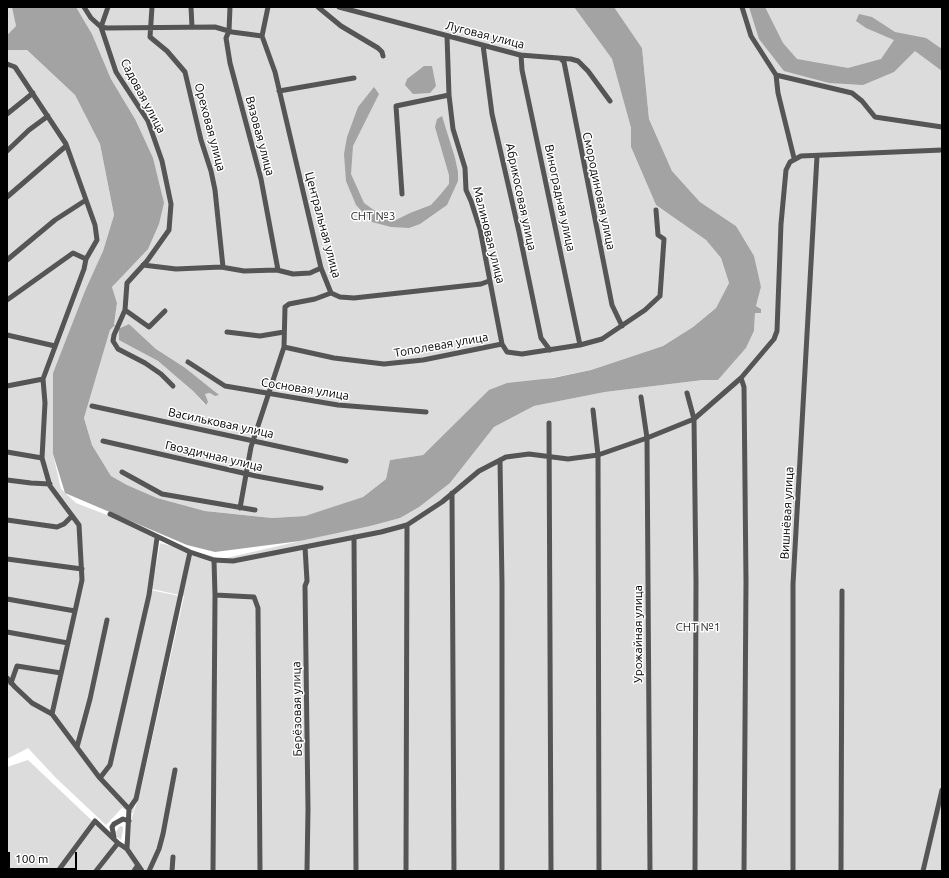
<!DOCTYPE html>
<meta charset="utf-8">
<style>
body{margin:0}
#map{position:relative;width:949px;height:878px;overflow:hidden;background:#fff;font-family:Ubuntu,sans-serif}
canvas{display:block}
.frame{position:absolute;inset:0;border:8px solid #000;pointer-events:none}
.scale{position:absolute;left:8px;top:852px;width:69px;height:18px;box-sizing:border-box;border:2px solid #000;border-top:0;padding-left:5px;font-size:12px;line-height:14px;white-space:nowrap;color:#000;-webkit-text-stroke:3px #fff;paint-order:stroke}
</style>
<div id="map">
<canvas width="949" height="878"></canvas>
<div class="frame"></div>
<div class="scale">100 m</div>
</div>
<script>
const ctx = document.querySelector('canvas').getContext('2d');
ctx.lineJoin = 'round';
function fillPath(path, color) { ctx.fillStyle = color; ctx.fill(path, 'evenodd'); }
const poly = rows => new Path2D(rows.map(r => 'M' + r).join(''));
function strokePath(path, color, width, dash) { ctx.strokeStyle = color; ctx.lineWidth = width; ctx.lineCap = dash ? 'butt' : 'round'; ctx.setLineDash(dash || []); ctx.stroke(path); }
function drawText(font, color, halo, rows, align = 'center') {
  ctx.font = font + ' Ubuntu,sans-serif'; ctx.lineWidth = 3; ctx.setLineDash([]); ctx.textBaseline = 'middle'; ctx.strokeStyle = halo; ctx.fillStyle = color; for (const [text, x, y, turn = 0] of rows) {
    ctx.save(); ctx.translate(x, y); ctx.rotate((+turn || 0) * Math.PI / 180); ctx.textAlign = isNaN(turn) ? turn : align; if (halo) ctx.strokeText(text, 0, 0); ctx.fillText(text, 0, 0); ctx.restore();
  }
}
fillPath(poly([
 [7,7,13,7,16,26,7,35],
 [76,7,574,7,612,59,631,128,631,147,656,205,706,240,721,258,729,283,716,308,693,327,663,346,591,370,490,390,423,455,390,460,386,479,363,497,334,507,305,516,272,518,205,511,157,498,127,485,111,476,92,445,84,418,110,330,114,326,119,329,120,340,158,361,193,391,205,405,205,394,210,393,184,367,156,349,129,324,120,328,114,326,117,303,112,287,128,269,135,119,111,79,92,34],
 [614,7,942,7,942,871,7,871,7,767,28,760,122,849,141,789,184,596,152,589,160,543,222,559,400,518,450,483,494,427,534,406,605,392,703,380,718,380,746,348,754,331,755,313,761,312,761,309,756,306,761,287,736,226,700,202,672,171,649,119,642,48],
 [7,50,27,50,75,95,100,144,114,215,103,251,53,373,53,454,61,489,76,503,156,534,150,590,180,596,133,813,122,808,106,825,56,778,28,748,7,759],
 [120,826,123,827,123,830,121,840,117,837,116,832]
]), '#dcdcdc');
fillPath(poly([
 [12,7,76,7,92,34,111,79,135,119,153,158,164,203,159,224,148,249,112,287,117,303,114,325,120,328,129,324,156,349,184,367,219,395,215,396,210,393,205,394,208,402,206,405,193,391,158,361,119,340,119,329,114,326,110,330,84,418,92,445,111,476,127,485,157,498,205,511,272,518,305,516,363,497,386,479,390,460,423,455,489,390,507,383,553,378,591,370,663,346,693,327,716,308,729,283,721,258,706,240,656,205,631,147,631,128,612,59,574,7,614,7,642,48,649,119,672,171,700,202,736,226,754,256,761,287,756,306,761,309,761,313,755,313,754,331,746,348,718,380,703,380,605,392,534,406,494,427,450,483,419,507,400,518,370,526,300,541,215,552,187,545,65,493,53,454,53,373,85,291,103,251,114,215,100,144,75,95,27,50,7,50,7,35,16,26],
 [749,7,765,7,783,43,797,59,848,68,881,59,894,40,866,28,856,21,859,14,872,17,895,32,926,38,942,49,942,71,915,51,894,72,863,85,829,83,784,71,759,39],
 [424,66,432,66,436,86,430,93,413,94,405,85,407,79],
 [374,87,379,94,353,146,351,174,364,203,385,218,394,221,410,213,431,205,440,195,449,184,449,175,435,127,437,119,442,116,455,158,458,172,458,181,447,205,420,224,409,228,391,227,372,222,356,205,346,181,344,154,347,137,358,107]
]), '#a3a3a3');
strokePath(poly([
 [84,7,91,18,101,27,116,72,148,121,162,161,171,204,169,230,147,261,127,283,125,310,114,335,113,341,118,349,145,363,161,374,173,386],
 [108,7,101,27,107,28,215,27,232,32,262,36],
 [152,7,150,37,167,51,185,72,201,140,211,171,215,190,223,267],
 [191,7,192,27],
 [230,7,229,31,226,38,230,63,261,179,278,270],
 [318,7,341,26,378,48,382,52,383,56],
 [339,7,520,55,571,59,578,61,588,71,610,101],
 [742,7,751,36,776,75,852,93,862,101,875,117,942,127],
 [447,36,449,95,453,129,465,168,466,190,471,201,480,229,502,344],
 [483,45,492,114,519,232,541,338,550,350],
 [521,55,522,70,580,345],
 [561,59,564,62,612,305,622,326],
 [7,64,15,67,66,144,95,225,97,240,86,259,84,269,43,379,45,403,42,458,50,486,79,525,82,580,52,714],
 [776,75,778,93,794,158],
 [279,91,354,78],
 [7,114,33,93],
 [7,151,29,130,48,116],
 [402,194,396,106,449,95],
 [7,197,66,146],
 [7,260,55,220,86,200],
 [143,265,176,269,221,267,244,271,277,270,293,274,310,273,321,268],
 [331,293,340,297,354,298,481,284,489,281],
 [7,300,73,253,86,259],
 [125,310,149,327,165,311],
 [227,332,260,336,284,332],
 [7,335,55,346],
 [284,347,334,358,384,364,423,360,502,344,507,352,522,354,580,345,602,339,645,310,660,296,664,239,658,235,656,210],
 [188,362,225,386,338,405,426,412],
 [741,378,744,387,746,581,744,871],
 [7,386,43,379],
 [687,393,694,419,696,582,695,871],
 [641,397,647,438,650,871],
 [92,406,346,461],
 [593,410,598,455,599,871],
 [549,423,551,871],
 [103,441,256,476,321,488],
 [7,452,42,458],
 [500,460,502,584,502,871],
 [122,472,162,494,255,510],
 [7,480,31,483,50,484],
 [452,493,454,871],
 [240,508,251,447,284,347,285,307,289,304,315,299,331,293,321,268,275,72,262,36,268,7],
 [110,514,190,552,214,560,233,561,381,532,407,525,442,502,479,471,506,457,529,454,568,459,598,455,647,438,694,419,741,378,774,339,777,331,781,224,786,170,790,162,801,156,942,150],
 [7,520,57,527,64,524,72,516],
 [354,537,356,871],
 [305,547,307,581,305,586,308,809,307,871],
 [7,559,82,569],
 [215,595,254,597,258,608,260,871],
 [7,599,75,611],
 [7,632,68,643],
 [7,678,15,687,32,703,52,714,99,777,129,809,127,849,142,871],
 [11,683,17,666,61,673],
 [77,747,90,699,107,620],
 [100,778,110,765,149,595,157,538],
 [129,809,136,799,190,552],
 [114,837,112,827,114,824,123,819,129,821],
 [58,871,95,821,118,843],
 [96,871,118,843,127,849],
 [134,871,138,865],
 [149,871,159,849,163,834,175,770],
 [172,871,173,857],
 [213,871,215,595,214,560],
 [406,871,407,525],
 [793,871,793,584,817,156],
 [841,871,842,591],
 [923,871,942,790]
]), '#555', 5);
drawText('12px', '#000', '#fff', [
 ["Луговая улица",485,35,14],
 ["Садовая улица",143,96,62],
 ["Ореховая улица",210,127,75],
 ["Вязовая улица",260,136,75],
 ["Смородиновая улица",599,191,78],
 ["Абрикосовая улица",521,197,78],
 ["Виноградная улица",560,198,78],
 ["Центральная улица",323,225,75],
 ["Малиновая улица",489,235,76],
 ["Тополевая улица",441,345,-10],
 ["Сосновая улица",305,389,9],
 ["Васильковая улица",221,423,12],
 ["Гвоздичная улица",214,456,13],
 ["Вишнёвая улица",787,513,-87],
 ["Урожайная улица",638,634,-90],
 ["Берёзовая улица",297,709,-91]
]);
drawText('12px', '#333', '#fff', [
 ["СНТ №3",373,216],
 ["СНТ №1",698,627]
]);
</script>
